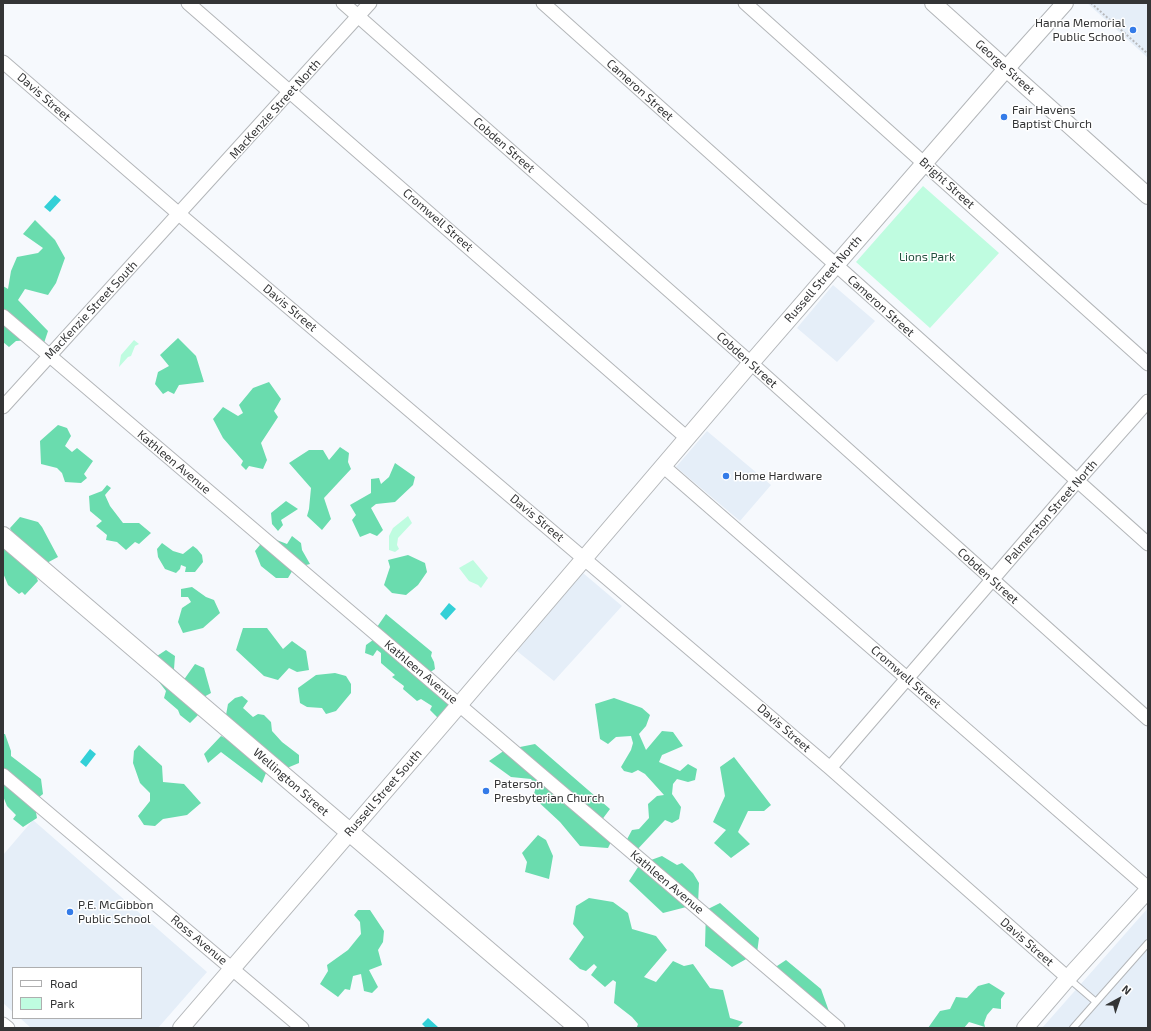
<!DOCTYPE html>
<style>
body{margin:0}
#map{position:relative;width:1151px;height:1031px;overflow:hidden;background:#f6f9fd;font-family:"Exo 2",sans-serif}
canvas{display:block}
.frame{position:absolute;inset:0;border:4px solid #343536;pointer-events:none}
.legend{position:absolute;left:12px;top:967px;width:130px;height:52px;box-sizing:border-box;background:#fff;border:1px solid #aeaeaf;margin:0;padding:5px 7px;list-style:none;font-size:12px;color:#343536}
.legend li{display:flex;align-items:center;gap:8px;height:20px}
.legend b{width:20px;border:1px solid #aeaeaf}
.north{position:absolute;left:1099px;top:979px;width:40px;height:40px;-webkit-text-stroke:3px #fff;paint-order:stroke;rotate:40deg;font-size:11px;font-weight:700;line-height:16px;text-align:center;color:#343536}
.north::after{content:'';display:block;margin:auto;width:14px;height:18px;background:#343536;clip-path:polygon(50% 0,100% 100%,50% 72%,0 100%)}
</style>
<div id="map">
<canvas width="1151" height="1031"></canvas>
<div class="frame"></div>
<ul class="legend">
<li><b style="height:5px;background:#fff"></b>Road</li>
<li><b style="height:11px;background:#bffce0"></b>Park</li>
</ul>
<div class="north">N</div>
</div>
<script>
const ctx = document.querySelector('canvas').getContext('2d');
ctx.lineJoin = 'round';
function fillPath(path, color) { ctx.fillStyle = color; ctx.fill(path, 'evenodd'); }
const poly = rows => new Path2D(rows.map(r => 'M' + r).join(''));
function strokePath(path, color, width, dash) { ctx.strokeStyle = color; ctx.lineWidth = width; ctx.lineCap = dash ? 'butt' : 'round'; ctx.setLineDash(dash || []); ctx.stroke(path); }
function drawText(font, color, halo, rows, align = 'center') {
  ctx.font = font + ' "Exo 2",sans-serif'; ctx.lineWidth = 3; ctx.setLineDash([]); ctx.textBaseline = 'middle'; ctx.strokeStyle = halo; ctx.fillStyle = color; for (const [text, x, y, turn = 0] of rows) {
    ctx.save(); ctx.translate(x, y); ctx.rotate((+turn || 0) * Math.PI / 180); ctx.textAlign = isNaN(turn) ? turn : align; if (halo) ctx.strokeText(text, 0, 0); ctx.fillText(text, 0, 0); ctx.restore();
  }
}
fillPath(poly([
 [1087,3,1148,3,1148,58],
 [833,285,875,321,837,362,797,328],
 [707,431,771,485,740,521,676,467],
 [583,573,622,606,554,681,517,651],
 [33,820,207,972,158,1028,31,1028,20,1018,141,1018,141,968,13,968,13,1012,3,1003,3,855],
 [1148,908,1148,1028,1042,1028]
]), '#e5eef8');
fillPath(poly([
 [923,186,999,253,930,328,856,262],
 [134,340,139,344,135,346,131,356,128,357,119,367,121,355],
 [408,516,412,523,398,538,397,545,399,549,395,552,389,550,389,536,393,528],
 [473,560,488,578,481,588,478,585,469,581,459,568]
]), '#bffce0');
fillPath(poly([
 [35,220,55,240,65,258,56,283,48,295,25,289,18,300,48,331,43,346,31,340,16,341,9,347,3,342,3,286,8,289,11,271,17,257,38,253,43,248,23,234],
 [178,338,196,356,204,382,179,385,174,394,168,391,163,394,155,384,158,372,169,366,160,355],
 [269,382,281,399,274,411,278,417,261,443,267,460,263,469,249,466,246,470,241,465,243,461,223,438,213,419,223,407,238,416,243,413,239,405,253,388],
 [58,425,67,428,71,436,65,446,72,452,77,448,93,461,84,474,87,478,81,483,65,482,62,473,57,468,41,464,40,441],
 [340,447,349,453,348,462,351,469,324,498,331,519,322,530,307,516,309,509,311,488,289,463,309,450,323,450,329,460],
 [395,463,415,477,413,485,395,502,376,504,371,508,383,530,377,536,370,533,360,537,352,520,356,515,350,505,371,493,371,479,379,478,381,484,389,477],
 [107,485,111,488,105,495,110,506,123,523,139,523,151,533,139,544,135,542,126,550,117,542,106,540,107,535,96,526,102,521,90,511,89,496,102,491],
 [286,501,298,509,281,520,283,525,278,531,272,524,271,513],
 [20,517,38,522,42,527,58,557,45,564,13,534,10,528],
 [292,536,301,543,302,550,310,564,294,568,288,578,276,578,261,566,255,551,264,540,274,539,287,544],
 [162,543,173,551,183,554,193,546,197,549,202,555,203,562,195,572,185,572,186,567,181,565,180,569,176,573,165,569,158,557,157,549],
 [3,545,32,567,38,581,25,595,22,592,19,594,8,585,3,573],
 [408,555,425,563,427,572,418,585,406,595,392,593,384,585,390,567,388,560],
 [192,587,206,597,214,600,220,613,203,628,183,633,178,622,182,608,191,602,188,597,181,597,181,589],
 [386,614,432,652,431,656,434,662,435,669,421,678,444,687,450,709,440,720,430,710,432,706,421,699,417,701,403,689,404,686,392,677,395,675,381,663,381,653,377,650,373,656,365,653,366,645,373,640,386,652,393,643,377,627],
 [243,628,267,628,283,649,292,641,306,651,309,670,297,672,289,668,278,680,264,676,236,650],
 [166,650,175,656,174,669,183,681,195,664,204,668,211,693,202,698,202,711,190,723,180,715,178,710,164,698,166,691,159,682,169,671,157,656],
 [335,673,346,676,351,684,351,693,336,711,326,714,322,708,307,707,300,703,298,688,316,675],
 [242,696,248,701,243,708,253,717,258,714,264,715,271,722,272,731,282,742,299,755,299,763,287,768,268,768,262,783,221,752,208,763,204,754,221,736,235,743,226,715,228,704,235,698],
 [614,698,642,708,650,715,646,726,639,734,646,750,662,731,673,732,683,746,662,755,659,762,680,771,688,764,697,769,695,780,688,782,677,779,673,784,672,794,681,807,679,819,672,823,665,820,635,852,625,843,632,830,639,829,649,818,648,804,657,796,664,795,645,774,638,770,632,773,624,771,621,767,631,750,633,743,631,736,616,737,608,744,600,739,595,704],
 [3,734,5,734,11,751,11,756,41,779,43,794,38,798,3,774],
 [535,744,610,809,601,821,612,840,608,848,580,846,560,822,533,797,536,787,531,779,511,777,489,761,505,750],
 [139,745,162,766,163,782,184,784,201,803,187,815,163,819,155,826,144,825,138,816,150,801,150,793,140,783,133,763,134,751],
 [734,757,771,805,764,811,748,811,738,832,750,844,731,858,714,843,726,830,713,822,725,796,720,767],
 [3,780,35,807,37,818,23,827,13,819,16,815,7,806,3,796],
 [538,835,546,840,553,856,549,879,525,872,527,862,522,853],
 [662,856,677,865,682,863,693,873,699,883,698,904,663,913,629,881,640,864],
 [589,898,613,902,628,913,632,929,656,936,667,950,644,977,656,982,673,961,684,966,693,964,710,988,723,990,730,1018,743,1022,737,1028,638,1028,637,1027,638,1024,632,1017,614,1003,616,982,613,980,605,987,591,975,597,967,594,964,586,971,580,969,569,959,584,937,573,924,576,906],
 [720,903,759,938,757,953,732,967,705,946,706,910],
 [358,910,370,910,384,931,383,942,378,950,382,965,369,970,378,987,372,993,364,991,361,974,353,976,350,990,345,989,338,997,320,984,328,971,327,965,348,950,361,934,360,922,354,915],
 [786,960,821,989,831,1017,807,1010,774,968],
 [989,983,1005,993,1001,999,1001,1009,993,1008,987,1015,984,1023,985,1027,969,1022,964,1028,928,1028,940,1011,950,1009,956,997,967,998,978,986]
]), '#6adcae');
fillPath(poly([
 [55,195,61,200,50,212,44,207],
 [449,603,456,609,446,620,440,614],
 [90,749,96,754,86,767,80,762],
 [428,1018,438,1027,438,1028,426,1028,422,1024]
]), '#33d0d7');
const service = poly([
 [1068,978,1096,1002],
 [1073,1028,1148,943]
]);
const minor = poly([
 [188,3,687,438],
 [343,3,751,363,1148,719],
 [543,3,1148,544],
 [745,3,1148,364],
 [3,62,179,214,830,768,1068,978],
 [3,316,838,1028],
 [3,407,370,3],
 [663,466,1148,888],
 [830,768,1078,480,1148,401],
 [3,775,302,1028],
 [3,1024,8,1028]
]);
const tertiary = poly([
 [933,3,1148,196],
 [181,1028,448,718,751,363,1006,69,1065,3],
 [1025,1028,1068,978,1148,890]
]);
const secondary = poly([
 [3,536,579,1028]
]);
strokePath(service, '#b3b6b9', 8);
strokePath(minor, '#b3b6b9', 15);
strokePath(tertiary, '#b3b6b9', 18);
strokePath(secondary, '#b3b6b9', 20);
strokePath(poly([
 [1091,3,1148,54]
]), '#b7b9bc', 2, [2, 2]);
strokePath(service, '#fff', 6);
strokePath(minor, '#fff', 13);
strokePath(tertiary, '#fff', 16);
strokePath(secondary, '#fff', 18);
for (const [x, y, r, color] of [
 [1133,30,4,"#347be8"],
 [1004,117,4,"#347be8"],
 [726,476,4,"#347be8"],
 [486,791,4,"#347be8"],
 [70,912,4,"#347be8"]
]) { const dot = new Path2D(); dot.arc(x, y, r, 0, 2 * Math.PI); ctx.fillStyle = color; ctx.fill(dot); strokePath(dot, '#fff', 1.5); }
drawText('12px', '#343536', '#fff', [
 ["Hanna Memorial",1125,23,"right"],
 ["Public School",1125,37,"right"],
 ["Fair Havens",1012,110],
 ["Baptist Church",1012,124],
 ["Home Hardware",734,476],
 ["Paterson",494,784],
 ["Presbyterian Church",494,798],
 ["P.E. McGibbon",78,905],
 ["Public School",78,919]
], 'left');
drawText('12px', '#343536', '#fff', [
 ["George Street",1005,67,42],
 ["Cameron Street",640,90,42],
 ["Davis Street",44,97,41],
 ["MacKenzie Street North",275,109,-48],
 ["Cobden Street",504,145,41],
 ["Bright Street",947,183,42],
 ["Cromwell Street",438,220,41],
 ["Russell Street North",823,279,-49],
 ["Cameron Street",881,306,42],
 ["Davis Street",290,308,40],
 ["MacKenzie Street South",91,310,-47],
 ["Cobden Street",747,360,42],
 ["Kathleen Avenue",174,462,40],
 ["Palmerston Street North",1051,512,-49],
 ["Davis Street",537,518,40],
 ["Cobden Street",988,576,42],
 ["Kathleen Avenue",421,672,40],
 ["Cromwell Street",906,677,41],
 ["Davis Street",784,728,41],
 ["Wellington Street",291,782,41],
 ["Russell Street South",383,793,-49],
 ["Kathleen Avenue",667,882,40],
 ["Ross Avenue",199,940,40],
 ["Davis Street",1027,942,41]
]);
drawText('12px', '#21503d', '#fff', [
 ["Lions Park",927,257]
]);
</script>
